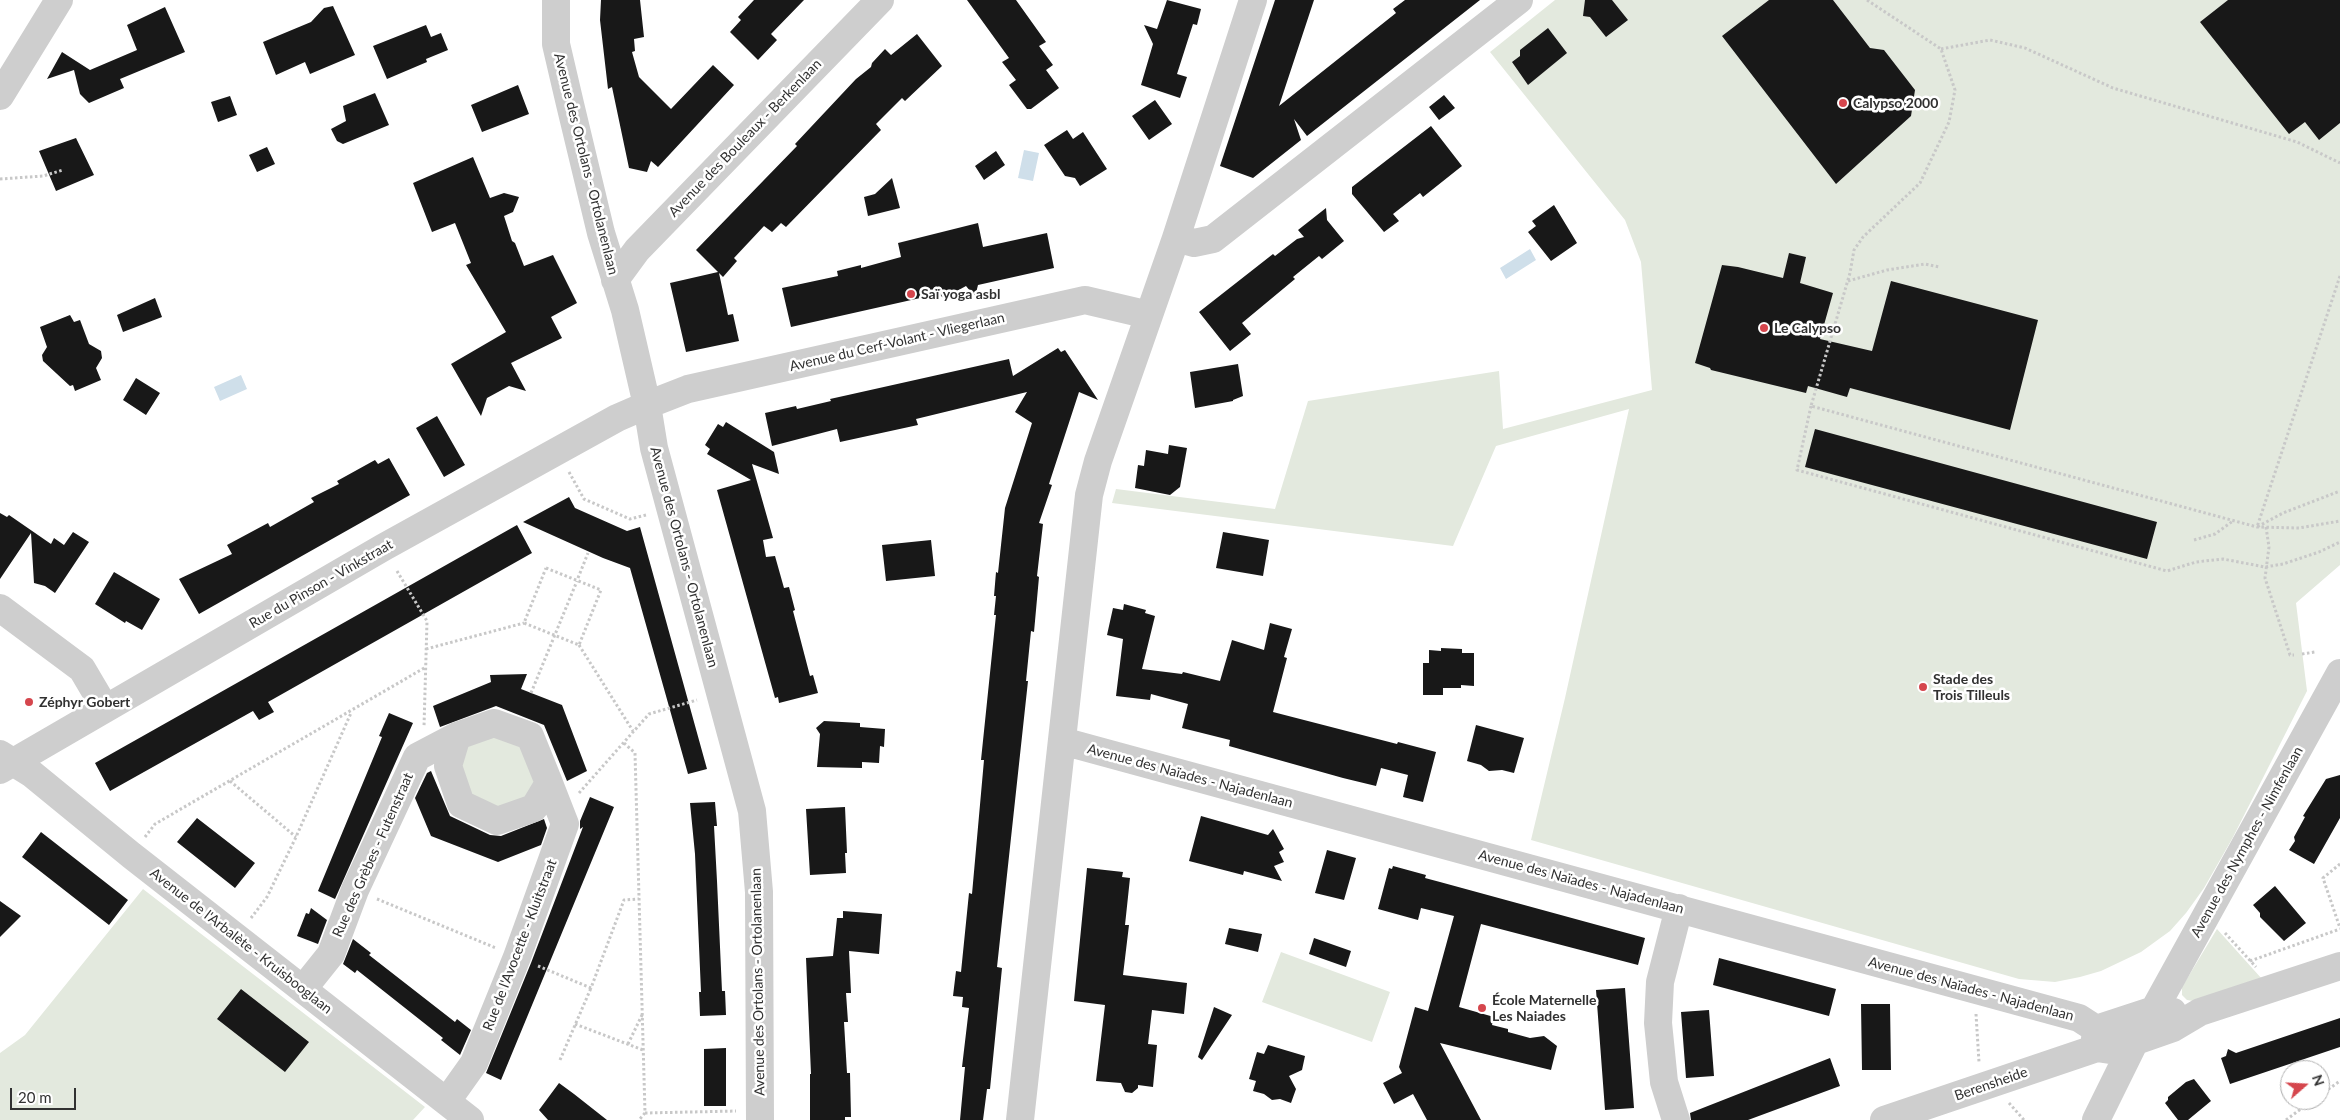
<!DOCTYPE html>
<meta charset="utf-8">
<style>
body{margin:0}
#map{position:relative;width:2340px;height:1120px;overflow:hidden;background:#fff;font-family:Lato,sans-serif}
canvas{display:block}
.north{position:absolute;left:2280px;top:1060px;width:50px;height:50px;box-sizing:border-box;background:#fff;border:1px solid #adadad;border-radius:50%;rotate:71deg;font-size:14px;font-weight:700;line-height:20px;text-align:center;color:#313131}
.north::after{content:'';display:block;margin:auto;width:18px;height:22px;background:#d5464d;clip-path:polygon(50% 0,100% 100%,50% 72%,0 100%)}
.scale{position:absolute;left:10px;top:1088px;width:66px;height:22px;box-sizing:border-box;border:2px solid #313131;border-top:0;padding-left:6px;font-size:15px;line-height:18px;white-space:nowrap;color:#313131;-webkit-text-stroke:4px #fff;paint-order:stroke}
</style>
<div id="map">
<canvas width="2340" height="1120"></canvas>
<div class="north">N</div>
<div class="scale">20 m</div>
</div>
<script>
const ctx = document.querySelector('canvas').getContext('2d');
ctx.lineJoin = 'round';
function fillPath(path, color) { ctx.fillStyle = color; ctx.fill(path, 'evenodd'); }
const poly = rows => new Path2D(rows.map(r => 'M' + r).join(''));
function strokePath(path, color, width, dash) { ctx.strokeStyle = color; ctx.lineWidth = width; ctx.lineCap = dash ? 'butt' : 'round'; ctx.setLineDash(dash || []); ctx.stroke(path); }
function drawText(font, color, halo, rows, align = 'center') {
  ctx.font = font + ' Lato,sans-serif'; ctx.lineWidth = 5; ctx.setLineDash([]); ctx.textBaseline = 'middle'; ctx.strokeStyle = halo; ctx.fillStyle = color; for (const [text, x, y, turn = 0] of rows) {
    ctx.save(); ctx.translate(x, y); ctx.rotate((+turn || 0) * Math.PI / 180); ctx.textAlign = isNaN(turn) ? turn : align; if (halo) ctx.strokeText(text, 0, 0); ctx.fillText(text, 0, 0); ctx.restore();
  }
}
fillPath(poly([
 [1555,0,2340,0,2340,565,2296,603,2307,691,2232,839,2204,888,2186,913,2170,931,2141,952,2101,971,2080,977,2055,982,2019,979,1531,840,1565,698,1629,409,1496,446,1453,546,1112,503,1116,489,1275,509,1308,401,1499,371,1503,429,1652,390,1641,262,1625,220,1490,52],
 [495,733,529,747,541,775,529,803,499,815,468,803,454,769,464,747],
 [143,889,425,1107,413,1120,0,1120,0,1053,25,1035],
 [2217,929,2262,979,2193,1001,2187,1000,2182,995,2182,987],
 [1281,952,1390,992,1372,1042,1262,1002]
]), '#e3e9de');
fillPath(poly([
 [1024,150,1039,153,1033,181,1018,178],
 [1530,249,1536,260,1506,279,1500,268],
 [241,375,247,389,220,401,214,387]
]), '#cfdfea');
fillPath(poly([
 [601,0,640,0,644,37,634,39,635,51,632,52,639,77,671,109,713,65,734,85,658,167,651,161,647,172,629,168,612,87,608,89,600,20],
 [754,0,804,0,771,34,777,40,758,60,730,32,741,20,738,17],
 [967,0,1016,0,1046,42,1039,46,1053,65,1046,70,1059,88,1031,109,1027,109,1009,85,1016,80,1002,62,1009,58],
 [1167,0,1201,9,1197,25,1193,24,1177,74,1187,77,1180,98,1141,85,1153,44,1144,25,1157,29],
 [1275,0,1314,0,1279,106,1396,13,1393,9,1405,0,1480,0,1307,136,1294,119,1301,140,1253,178,1220,166],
 [1585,0,1612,0,1628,20,1606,37,1590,17,1583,16],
 [1769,0,1833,0,1870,48,1884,50,1915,90,1911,116,1836,184,1722,36],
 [2228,0,2340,0,2340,123,2319,140,2305,122,2289,134,2200,22],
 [333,6,355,55,310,74,305,62,276,75,263,42,311,22,324,8],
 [165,7,185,52,120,79,124,88,89,103,80,94,74,70,47,79,62,52,90,70,137,50,127,25],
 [426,25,431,37,441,33,448,50,426,59,427,62,387,79,373,46],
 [1548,28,1567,53,1528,85,1512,62,1520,56,1520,50],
 [917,34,942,66,905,101,902,98,876,124,881,130,786,227,781,223,772,232,764,226,734,258,737,261,723,277,719,273,728,315,733,314,739,341,686,352,670,283,718,272,696,250,797,146,795,144,856,79,871,67,872,63,885,49,891,55],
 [518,85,529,114,482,132,471,105],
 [375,93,389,125,343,144,337,141,331,129,346,121,343,106],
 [1444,95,1455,108,1439,120,1429,107],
 [230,96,237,115,218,122,211,102],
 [1155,100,1172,124,1149,140,1132,116],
 [1431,126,1462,166,1423,197,1420,193,1393,214,1399,221,1384,232,1352,194,1352,187],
 [1067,130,1073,139,1083,132,1107,169,1080,186,1075,178,1065,176,1044,145],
 [76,138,94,175,56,191,39,151],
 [267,147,275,164,257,172,249,155],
 [996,151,1005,165,984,180,975,166],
 [473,157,490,198,504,193,519,197,513,212,504,216,512,241,515,243,524,266,553,255,577,303,551,317,562,338,511,363,526,391,509,386,487,398,481,416,451,364,506,332,466,265,471,263,455,223,432,232,413,183],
 [892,178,900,208,868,216,864,197,875,194],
 [1554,205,1577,243,1551,261,1528,232,1536,226,1532,221],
 [1326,208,1327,220,1344,241,1322,259,1319,256,1293,277,1295,279,1242,323,1251,334,1230,351,1199,312,1273,254,1275,256,1297,239,1304,237,1298,230],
 [978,223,983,247,1047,233,1054,268,978,285,975,297,966,286,944,298,938,294,791,327,782,288,838,276,837,271,861,265,861,268,901,257,898,243],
 [1789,253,1806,257,1800,283,1833,293,1820,339,1872,351,1891,281,2038,320,2010,430,1850,388,1847,397,1808,386,1806,393,1711,370,1710,368,1695,363,1722,265,1738,267,1783,278],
 [155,298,162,317,123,332,117,315],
 [70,315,74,322,80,320,89,344,101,351,102,358,96,368,101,380,75,391,73,385,70,386,43,361,42,355,47,347,40,327],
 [1058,348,1061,352,1065,350,1098,400,1079,392,1049,484,1052,485,1039,523,1043,524,1037,576,1039,577,1034,632,1031,631,1026,681,1028,681,997,967,1002,968,990,1089,987,1089,983,1120,960,1120,965,1067,962,1067,969,1008,962,1007,963,997,953,996,956,971,961,972,969,893,972,894,984,760,981,760,996,615,994,615,996,596,994,596,996,572,998,573,1005,508,1032,423,1015,412,1027,392,916,419,918,425,840,442,837,429,772,446,765,413,796,406,797,409,831,401,830,399,848,395,1009,359,1013,376],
 [1238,364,1243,396,1233,400,1233,401,1195,408,1190,372],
 [136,378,160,393,146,415,123,400],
 [437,416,465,465,444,477,416,428],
 [726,422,774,452,779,474,752,464,773,538,763,540,766,557,775,556,784,588,789,587,795,610,793,611,810,676,813,675,818,693,779,703,778,697,775,698,717,490,751,480,707,454,710,449,705,445,718,424,723,427],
 [1815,429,2157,522,2147,559,1805,467],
 [1169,445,1187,448,1180,487,1170,495,1135,488,1138,465,1144,466,1146,450,1168,454],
 [389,458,410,495,199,614,179,579,232,554,227,545,268,523,270,527,314,502,311,498,339,484,337,481,375,460,378,464],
 [569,497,575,508,627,531,640,527,707,769,688,774,630,568,603,558,523,522],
 [0,513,7,517,9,515,51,544,54,538,64,545,73,532,89,542,55,593,45,586,34,583,31,533,0,579],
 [517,525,532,553,268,702,274,712,259,720,253,711,110,791,95,763],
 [1223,532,1269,540,1263,576,1216,568],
 [931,540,935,576,886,581,882,545],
 [114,572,160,599,142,630,126,621,125,623,95,604],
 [1124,604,1146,610,1145,613,1155,616,1142,669,1182,674,1183,672,1220,681,1232,640,1264,650,1270,623,1292,629,1284,657,1287,658,1273,712,1397,744,1398,742,1436,752,1423,802,1403,797,1408,775,1381,768,1376,786,1343,778,1229,746,1230,740,1182,728,1188,704,1151,694,1150,700,1116,696,1123,639,1107,635,1113,608,1123,610],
 [1441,648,1462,649,1462,653,1474,653,1474,686,1461,685,1461,688,1443,688,1443,695,1423,695,1423,663,1429,663,1429,650,1441,651],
 [527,674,521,689,562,705,587,771,567,781,544,725,496,706,440,727,433,706,491,682,490,675],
 [389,713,413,723,335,899,318,891,382,737,379,736],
 [824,721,860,723,860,727,885,729,884,747,880,746,879,763,862,762,862,768,817,767,820,734,816,728],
 [1476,725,1524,738,1514,773,1502,770,1489,771,1481,765,1467,761],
 [431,771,450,816,490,835,501,836,544,819,547,828,541,845,498,862,431,836,415,798,427,773],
 [2340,775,2340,818,2314,864,2289,850,2295,841,2294,837,2305,817,2303,816,2326,779],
 [590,797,614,807,501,1080,486,1073,531,963,583,827,580,829,580,821],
 [715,802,717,826,714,826,717,881,722,991,725,991,726,1015,700,1016,699,992,701,992,695,854,690,803],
 [845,807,847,853,845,853,846,873,810,875,806,809],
 [1201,816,1268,835,1273,829,1284,849,1279,852,1284,862,1274,866,1282,881,1244,871,1243,875,1189,861],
 [197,818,255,863,235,888,177,842],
 [41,832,128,900,109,925,22,857],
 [1327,850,1356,858,1344,900,1315,893],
 [1393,866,1426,875,1425,878,1440,882,1645,938,1638,965,1481,924,1459,1007,1494,1017,1492,1025,1508,1029,1508,1032,1530,1038,1544,1036,1557,1046,1551,1070,1440,1043,1481,1120,1427,1120,1413,1094,1394,1104,1383,1083,1402,1073,1399,1067,1415,1007,1428,1011,1454,916,1421,908,1418,920,1378,909,1389,868,1392,869],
 [1087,868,1123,872,1122,877,1130,878,1125,925,1129,925,1123,975,1187,983,1184,1014,1152,1010,1148,1044,1157,1045,1153,1087,1138,1085,1138,1088,1132,1093,1125,1092,1121,1083,1096,1081,1105,1005,1074,1001],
 [2275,886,2306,923,2284,941,2260,917,2260,913,2253,905],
 [0,901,21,916,0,937],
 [311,908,327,920,318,944,297,936,306,913,309,914],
 [843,911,882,914,879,954,849,951,851,993,846,993,848,1022,844,1022,847,1073,850,1073,851,1117,845,1117,845,1120,810,1120,810,1074,811,1074,806,958,833,956,837,918,843,918],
 [1229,928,1262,934,1258,952,1225,944],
 [1314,938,1351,951,1346,967,1309,954],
 [353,939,371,953,369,955,455,1022,457,1019,471,1030,460,1055,441,1040,443,1038,357,970,355,973,343,964],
 [1719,958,1836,989,1829,1016,1713,985],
 [1625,988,1634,1108,1605,1110,1596,990],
 [241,989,309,1042,285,1072,217,1019],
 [1861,1004,1890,1004,1891,1070,1862,1070],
 [1214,1007,1232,1015,1202,1060,1198,1057],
 [1709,1010,1714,1076,1686,1078,1681,1012],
 [2340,1018,2340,1047,2230,1084,2221,1058,2226,1056,2228,1049,2236,1053],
 [1268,1045,1305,1056,1302,1070,1289,1076,1296,1089,1291,1103,1280,1099,1272,1100,1264,1094,1253,1091,1256,1081,1249,1079,1257,1052,1264,1054],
 [726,1048,726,1106,704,1106,704,1049],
 [1830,1058,1840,1086,1748,1120,1691,1120,1690,1113],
 [2194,1079,2211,1101,2188,1120,2178,1120,2165,1103,2168,1100,2168,1097,2186,1082],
 [559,1083,574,1094,607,1120,548,1120,539,1110]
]), '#181818');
strokePath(poly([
 [1867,0,1941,49,1955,90,1949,122,1920,183,1863,237,1854,250,1850,273,1811,406,2257,527,2299,528,2340,521],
 [1941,49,1990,40,2025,48,2113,88,2297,142,2340,163],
 [0,179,43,176,63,170],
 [2340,276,2257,527,2283,513,2340,491],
 [1848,281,1887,270,1925,264,1939,267],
 [1811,406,1797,470,2167,571,2196,562,2223,559,2265,567,2283,564,2319,552,2340,542],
 [569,472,584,499,630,519,646,515],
 [2266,527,2269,547,2265,578,2290,655,2294,655],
 [2194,540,2215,534,2233,521],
 [546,568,601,590,579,645,524,623,546,568],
 [397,571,427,621,424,727],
 [578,578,588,553],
 [579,645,633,731],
 [426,649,524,623],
 [2302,654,2315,652],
 [531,693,577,581],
 [624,743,635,753,645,1113,639,1120],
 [230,781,296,837],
 [579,793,649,714,697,700],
 [145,837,155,824,426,667],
 [2340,864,2323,878,2340,928],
 [377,899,496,948],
 [251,918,267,897,296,837,351,713],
 [2225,933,2256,967],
 [2250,961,2340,929],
 [538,966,591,988,624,900,639,899],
 [1976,1014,1979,1062],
 [575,1024,643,1050],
 [628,1044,642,1015],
 [560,1060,591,988],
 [2320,1095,2340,1081],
 [2009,1103,2024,1120],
 [645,1113,736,1111],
 [2286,1120,2313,1100]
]), '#c8c8c8', 3, [2.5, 2.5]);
strokePath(poly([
 [556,0,556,44,570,104,601,233,625,310,647,405,654,448,752,811,759,892,760,1120],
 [0,96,59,0],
 [1176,238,1194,243,1213,239,1519,0],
 [615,280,637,250,880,0],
 [0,608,82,669,105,708],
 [1062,741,2079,1018,2096,1029],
 [0,754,32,774,131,855,470,1120],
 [0,770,384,547,617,418,647,405,688,389,1085,300,1149,315],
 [303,989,331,954,355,890,417,757,457,736,494,723,530,736,549,783,534,808,497,821,461,804,448,766,457,736],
 [2154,1010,2340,673],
 [2097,1048,2095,1039,2096,1029,2154,1010,2173,1012],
 [447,1101,474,1063,517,957,565,824,549,783],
 [1020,1120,1089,495,1098,461,1176,238,1253,0],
 [1676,1120,1664,1082,1658,1023,1660,982,1679,908],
 [1884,1120,2097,1048,2110,1050,2173,1028,2200,1012,2340,966],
 [2096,1120,2135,1041]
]), '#cecece', 28);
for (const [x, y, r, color] of [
 [1843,103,5,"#d5464d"],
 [911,294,5,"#d5464d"],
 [1764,328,5,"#d5464d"],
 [1923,687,5,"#d5464d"],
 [29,702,5,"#d5464d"],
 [1482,1008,5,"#d5464d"]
]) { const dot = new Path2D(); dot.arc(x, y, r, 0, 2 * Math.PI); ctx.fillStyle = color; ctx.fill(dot); strokePath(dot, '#fff', 2); }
drawText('bold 14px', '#313131', '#fff', [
 ["Calypso 2000",1853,103],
 ["Saï yoga asbl",921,294],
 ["Le Calypso",1774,328],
 ["Stade des",1933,679],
 ["Trois Tilleuls",1933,695],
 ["Zéphyr Gobert",39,702],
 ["École Maternelle",1492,1000],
 ["Les Naiades",1492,1016]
], 'left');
drawText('14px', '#313131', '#fff', [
 ["Avenue des Bouleaux - Berkenlaan",745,138,-46],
 ["Avenue des Ortolans - Ortolanenlaan",586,164,76],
 ["Avenue du Cerf-Volant - Vliegerlaan",897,342,-13],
 ["Avenue des Ortolans - Ortolanenlaan",684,557,75],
 ["Rue du Pinson - Vinkstraat",321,584,-30],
 ["Avenue des Naïades - Najadenlaan",1190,776,15],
 ["Avenue des Nymphes - Nimfenlaan",2247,842,-61],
 ["Rue des Grèbes - Futenstraat",373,855,-66],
 ["Avenue des Naïades - Najadenlaan",1581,882,15],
 ["Avenue de l'Arbalète - Kruisbooglaan",241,941,38],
 ["Rue de l'Avocette - Kluitstraat",520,945,-69],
 ["Avenue des Ortolans - Ortolanenlaan",758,982,-91],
 ["Avenue des Naïades - Najadenlaan",1971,989,15],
 ["Berensheide",1991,1084,-19]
]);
</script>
